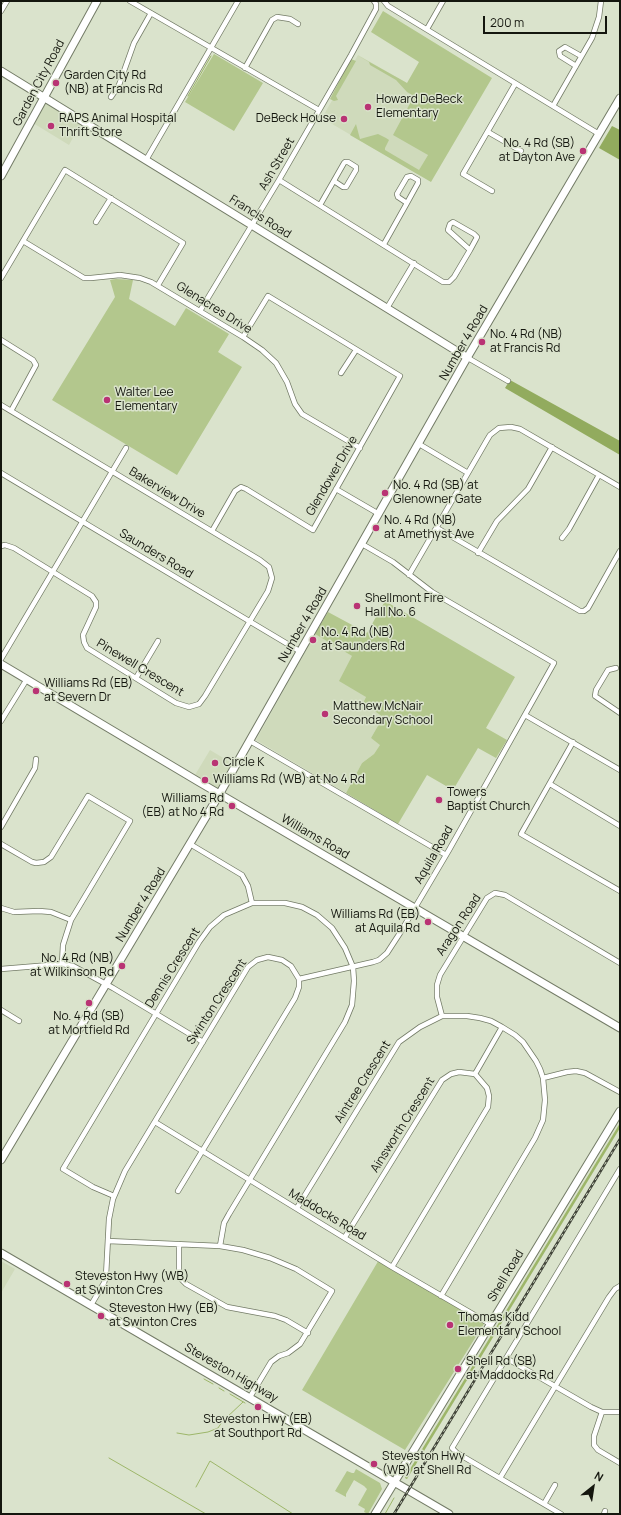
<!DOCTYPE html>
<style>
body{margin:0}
#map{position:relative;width:621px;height:1515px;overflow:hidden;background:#dae3cc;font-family:Manrope,sans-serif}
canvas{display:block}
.frame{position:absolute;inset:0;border:2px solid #14160e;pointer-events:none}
.north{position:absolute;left:573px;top:1467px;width:40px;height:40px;-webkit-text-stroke:3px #dae3cc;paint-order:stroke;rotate:30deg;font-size:11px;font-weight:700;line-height:16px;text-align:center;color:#14160e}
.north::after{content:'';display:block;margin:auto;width:14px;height:18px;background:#14160e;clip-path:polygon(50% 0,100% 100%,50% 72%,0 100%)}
.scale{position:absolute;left:483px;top:16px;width:124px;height:18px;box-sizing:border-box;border:2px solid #14160e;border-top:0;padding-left:5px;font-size:12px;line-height:14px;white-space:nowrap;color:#14160e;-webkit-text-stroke:3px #dae3cc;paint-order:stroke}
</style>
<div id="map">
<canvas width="621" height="1515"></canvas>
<div class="frame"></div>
<div class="north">N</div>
<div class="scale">200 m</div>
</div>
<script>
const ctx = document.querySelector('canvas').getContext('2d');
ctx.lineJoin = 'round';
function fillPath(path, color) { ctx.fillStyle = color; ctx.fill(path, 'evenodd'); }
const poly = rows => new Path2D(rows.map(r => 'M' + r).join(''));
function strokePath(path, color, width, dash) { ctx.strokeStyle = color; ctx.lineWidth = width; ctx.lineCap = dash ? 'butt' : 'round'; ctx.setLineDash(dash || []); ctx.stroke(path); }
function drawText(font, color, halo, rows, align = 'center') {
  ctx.font = font + ' Manrope,sans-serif'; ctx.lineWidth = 3; ctx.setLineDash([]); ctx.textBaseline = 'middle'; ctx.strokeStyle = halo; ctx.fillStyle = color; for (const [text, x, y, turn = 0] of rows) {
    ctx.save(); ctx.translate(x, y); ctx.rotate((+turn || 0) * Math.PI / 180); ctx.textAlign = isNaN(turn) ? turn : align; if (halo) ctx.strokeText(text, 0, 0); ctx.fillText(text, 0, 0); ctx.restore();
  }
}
fillPath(poly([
 [358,55,407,83,415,96,428,155,417,174,322,118],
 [46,103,81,123,69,145,33,123],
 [315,634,352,656,366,697,363,703,383,717,371,738,381,744,374,754,362,763,346,793,256,740],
 [210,750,235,765,220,790,195,775],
 [1,1261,15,1269,1,1293]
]), '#cfdabb');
fillPath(poly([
 [383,11,492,78,431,182,350,135,356,124,360,139,378,134,386,138,389,140,385,148,385,150,419,170,428,155,393,135,414,96,407,92,396,80,370,65,369,62,357,55,407,83,419,62,371,32],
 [214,54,263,83,234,131,185,102],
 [351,59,356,61,336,96,338,100,334,101,330,99],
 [116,279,133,280,129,299,175,326,186,308,229,334,218,352,242,367,177,475,52,400,115,297,110,280],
 [385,601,515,677,486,728,507,740,496,758,478,748,453,790,427,775,398,824,346,793,362,763,374,754,380,745,371,738,383,717,363,703,366,697,339,681,352,656,315,634,328,612,367,633],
 [380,1258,487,1319,405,1450,302,1390],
 [356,1469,380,1483,382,1489,368,1514,364,1512,365,1509,358,1505,367,1489,364,1486,354,1480,346,1494,346,1497,335,1491,347,1471,352,1473,354,1473]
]), '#b3c78d');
fillPath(poly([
 [612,126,620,130,620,160,599,148],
 [510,380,620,441,620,455,505,388]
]), '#92ab5e');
fillPath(poly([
 [620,1123,620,1128,407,1479,405,1478,407,1474]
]), '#9db669');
strokePath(poly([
 [188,96,211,56],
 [204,1379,213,1384],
 [219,1388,224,1391],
 [230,1394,245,1403],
 [224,1420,243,1402],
 [177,1433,189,1435,208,1432,218,1428,222,1422],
 [109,1458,206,1514],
 [196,1487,210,1461,293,1514],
 [385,1514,394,1498]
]), '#9db669', 1);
const street = poly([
 [130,1,319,110],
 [384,1,388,6,599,134],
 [1,11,7,1],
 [427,29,443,1],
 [576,66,560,56,559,51,565,47,581,56],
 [245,68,272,20,277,17,290,19,298,24],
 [111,97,119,85,134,43,151,13],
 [553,106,592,38,599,17,601,1],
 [488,132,521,151],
 [146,160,238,1],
 [279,180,443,282,449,282,454,277,470,250,476,239,477,237,474,234,453,222,450,224,448,230,470,250],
 [492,191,463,174,515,84],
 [320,205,344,163,345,162,348,162,356,167,356,170,346,187,343,187,334,181],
 [96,222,111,198],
 [23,241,84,278,91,278,120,275,140,278,151,282,243,337,262,350,276,363,287,382,295,404,302,414,360,448],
 [384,244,407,203,418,183,418,180,411,176,407,177,397,194,398,197,407,203],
 [1,278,65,170,183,243,158,285],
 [387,308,414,263],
 [200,311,279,180,351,55,376,9,376,4,374,1],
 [1,340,33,360,36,365,11,411],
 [468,358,508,381],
 [341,373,356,350],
 [1,405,260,560,269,567,272,578,268,591,205,696,199,704,189,707,176,703,87,648,84,642,83,635,96,607,96,602,92,596,14,548,5,545,1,546],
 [419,444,468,473],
 [1,473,301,652],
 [336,489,379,514],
 [437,528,580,611,584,611,588,608,620,551],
 [212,531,235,491,241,487,246,489,313,530,400,376,268,296,243,337],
 [562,538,569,529,599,475],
 [478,553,497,521,528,489,552,447],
 [409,575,487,440,490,435,499,428,511,427,520,429,620,487],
 [1,659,126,448],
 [616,668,608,670,596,690,595,696,620,713],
 [136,678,158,641],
 [525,715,620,770],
 [1,721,27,679],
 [250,741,446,855],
 [573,742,521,834,620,891],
 [550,784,620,826],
 [1,827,35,768,36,759],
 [1,844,32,862,36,863,44,862,51,857,88,796,130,821,71,920,63,945,62,964],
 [190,844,242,875,248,886,252,903],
 [1,908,14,912,39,911,51,912,71,920],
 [1,969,62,964,73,966,113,988,203,1042],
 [299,979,373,962,379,960,387,953,400,933,449,850,554,663,432,592,393,562,362,544],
 [1,1010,19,1021],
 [442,1016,437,997,437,985,440,975,487,898,495,893,505,895,620,963],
 [475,1074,502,1027],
 [543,1078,567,1072,576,1071,585,1073,620,1092],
 [155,1122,392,1267,490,1324],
 [114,1196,93,1187,63,1169,199,942,210,927,224,915,252,903,285,903,302,907,317,915,332,928,345,948,353,967,354,981,352,1005,345,1022,229,1214,224,1223,220,1246],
 [297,1208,399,1042,420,1027,442,1016,467,1016,480,1018,491,1021,502,1027,515,1035,523,1042,536,1061,540,1069,543,1078,545,1100,543,1120,535,1138,441,1296],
 [345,1237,442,1080,451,1074,459,1072,475,1074,487,1088,489,1096,488,1107,392,1267],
 [108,1241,220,1246,243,1250,270,1258,296,1269,332,1291,300,1344,288,1353,279,1356,271,1362,250,1397],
 [179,1244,179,1273,181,1279,186,1284,227,1307,275,1316,286,1320,308,1333],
 [91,1305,104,1283,106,1276,109,1219,113,1199,125,1171,248,967,257,960,268,957,282,960,291,966,299,979,299,987,295,998,178,1191],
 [506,1358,591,1407,602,1412,620,1412],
 [602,1412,594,1436,594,1445,598,1450,620,1463],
 [500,1478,609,1297,615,1289,620,1286],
 [544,1504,555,1485],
 [561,1514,457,1453,452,1448,620,1169],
 [604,1514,605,1511]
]);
const secondary = poly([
 [1,71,468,358],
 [1,176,97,1],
 [1,664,199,782,620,1028],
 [1,1160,216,800,464,363,620,98],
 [1,1253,449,1514],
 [375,1514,620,1111]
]);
strokePath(street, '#737b66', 6);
strokePath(secondary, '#737b66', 9);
strokePath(street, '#fff', 4.5);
strokePath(secondary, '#fff', 7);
const rail = poly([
 [394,1514,620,1139]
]);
strokePath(rail, '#414439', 2.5);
strokePath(rail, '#dae3cc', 1, [3]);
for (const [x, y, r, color] of [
 [56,83,4,"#b93374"],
 [368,107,4,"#b93374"],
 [344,119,4,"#b93374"],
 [51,126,4,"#b93374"],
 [583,151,4,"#b93374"],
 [482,342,4,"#b93374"],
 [107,400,4,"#b93374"],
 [385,493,4,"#b93374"],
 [376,528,4,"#b93374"],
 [357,606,4,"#b93374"],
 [313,640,4,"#b93374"],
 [36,691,4,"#b93374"],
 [325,714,4,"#b93374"],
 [215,763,4,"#b93374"],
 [205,780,4,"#b93374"],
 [439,800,4,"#b93374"],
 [232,806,4,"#b93374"],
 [428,922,4,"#b93374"],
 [122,966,4,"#b93374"],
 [89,1003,4,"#b93374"],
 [67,1284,4,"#b93374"],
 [101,1316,4,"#b93374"],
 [450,1325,4,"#b93374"],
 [458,1369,4,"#b93374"],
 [258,1407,4,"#b93374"],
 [374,1464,4,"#b93374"]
]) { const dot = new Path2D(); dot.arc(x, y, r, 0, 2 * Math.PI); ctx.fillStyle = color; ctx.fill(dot); strokePath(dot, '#dae3cc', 1.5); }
drawText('12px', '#14160e', '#dae3cc', [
 ["Garden City Rd",64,76],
 ["(NB) at Francis Rd",64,90],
 ["Howard DeBeck",376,100],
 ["Elementary",376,114],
 ["RAPS Animal Hospital",59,119],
 ["Thrift Store",59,133],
 ["DeBeck House",336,119,"right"],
 ["No. 4 Rd (SB)",575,144,"right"],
 ["at Dayton Ave",575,158,"right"],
 ["No. 4 Rd (NB)",490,335],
 ["at Francis Rd",490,349],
 ["Walter Lee",115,393],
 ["Elementary",115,407],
 ["No. 4 Rd (SB) at",393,486],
 ["Glenowner Gate",393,500],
 ["No. 4 Rd (NB)",384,521],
 ["at Amethyst Ave",384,535],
 ["Shellmont Fire",365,599],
 ["Hall No. 6",365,613],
 ["No. 4 Rd (NB)",321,633],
 ["at Saunders Rd",321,647],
 ["Williams Rd (EB)",44,684],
 ["at Severn Dr",44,698],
 ["Matthew McNair",333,707],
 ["Secondary School",333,721],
 ["Circle K",223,763],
 ["Williams Rd (WB) at No 4 Rd",213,780],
 ["Towers",447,793],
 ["Baptist Church",447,807],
 ["Williams Rd",224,799,"right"],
 ["(EB) at No 4 Rd",224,813,"right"],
 ["Williams Rd (EB)",420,915,"right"],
 ["at Aquila Rd",420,929,"right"],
 ["No. 4 Rd (NB)",114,959,"right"],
 ["at Wilkinson Rd",114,973,"right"],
 ["No. 4 Rd (SB)",89,1017,"center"],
 ["at Mortfield Rd",89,1031,"center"],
 ["Steveston Hwy (WB)",75,1277],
 ["at Swinton Cres",75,1291],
 ["Steveston Hwy (EB)",109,1309],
 ["at Swinton Cres",109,1323],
 ["Thomas Kidd",458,1318],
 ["Elementary School",458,1332],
 ["Shell Rd (SB)",466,1362],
 ["at Maddocks Rd",466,1376],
 ["Steveston Hwy (EB)",258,1420,"center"],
 ["at Southport Rd",258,1434,"center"],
 ["Steveston Hwy",382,1457],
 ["(WB) at Shell Rd",382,1471]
], 'left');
drawText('12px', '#14160e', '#dae3cc', [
 ["Garden City Road",39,83,-62],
 ["Ash Street",277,164,-60],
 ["Francis Road",260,217,32],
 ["Glenacres Drive",214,308,32],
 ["Number 4 Road",464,343,-60],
 ["Glendower Drive",332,476,-60],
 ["Bakerview Drive",167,493,31],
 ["Saunders Road",156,554,31],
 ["Number 4 Road",303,625,-60],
 ["Pinewell Crescent",140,668,31],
 ["Williams Road",315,837,30],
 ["Aquila Road",434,855,-60],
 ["Number 4 Road",141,905,-59],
 ["Aragon Road",459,925,-57],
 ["Dennis Crescent",173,968,-58],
 ["Swinton Crescent",217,1002,-57],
 ["Aintree Crescent",363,1082,-58],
 ["Ainsworth Crescent",403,1125,-58],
 ["Maddocks Road",327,1215,31],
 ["Shell Road",506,1276,-59],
 ["Steveston Highway",231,1373,30]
]);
</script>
